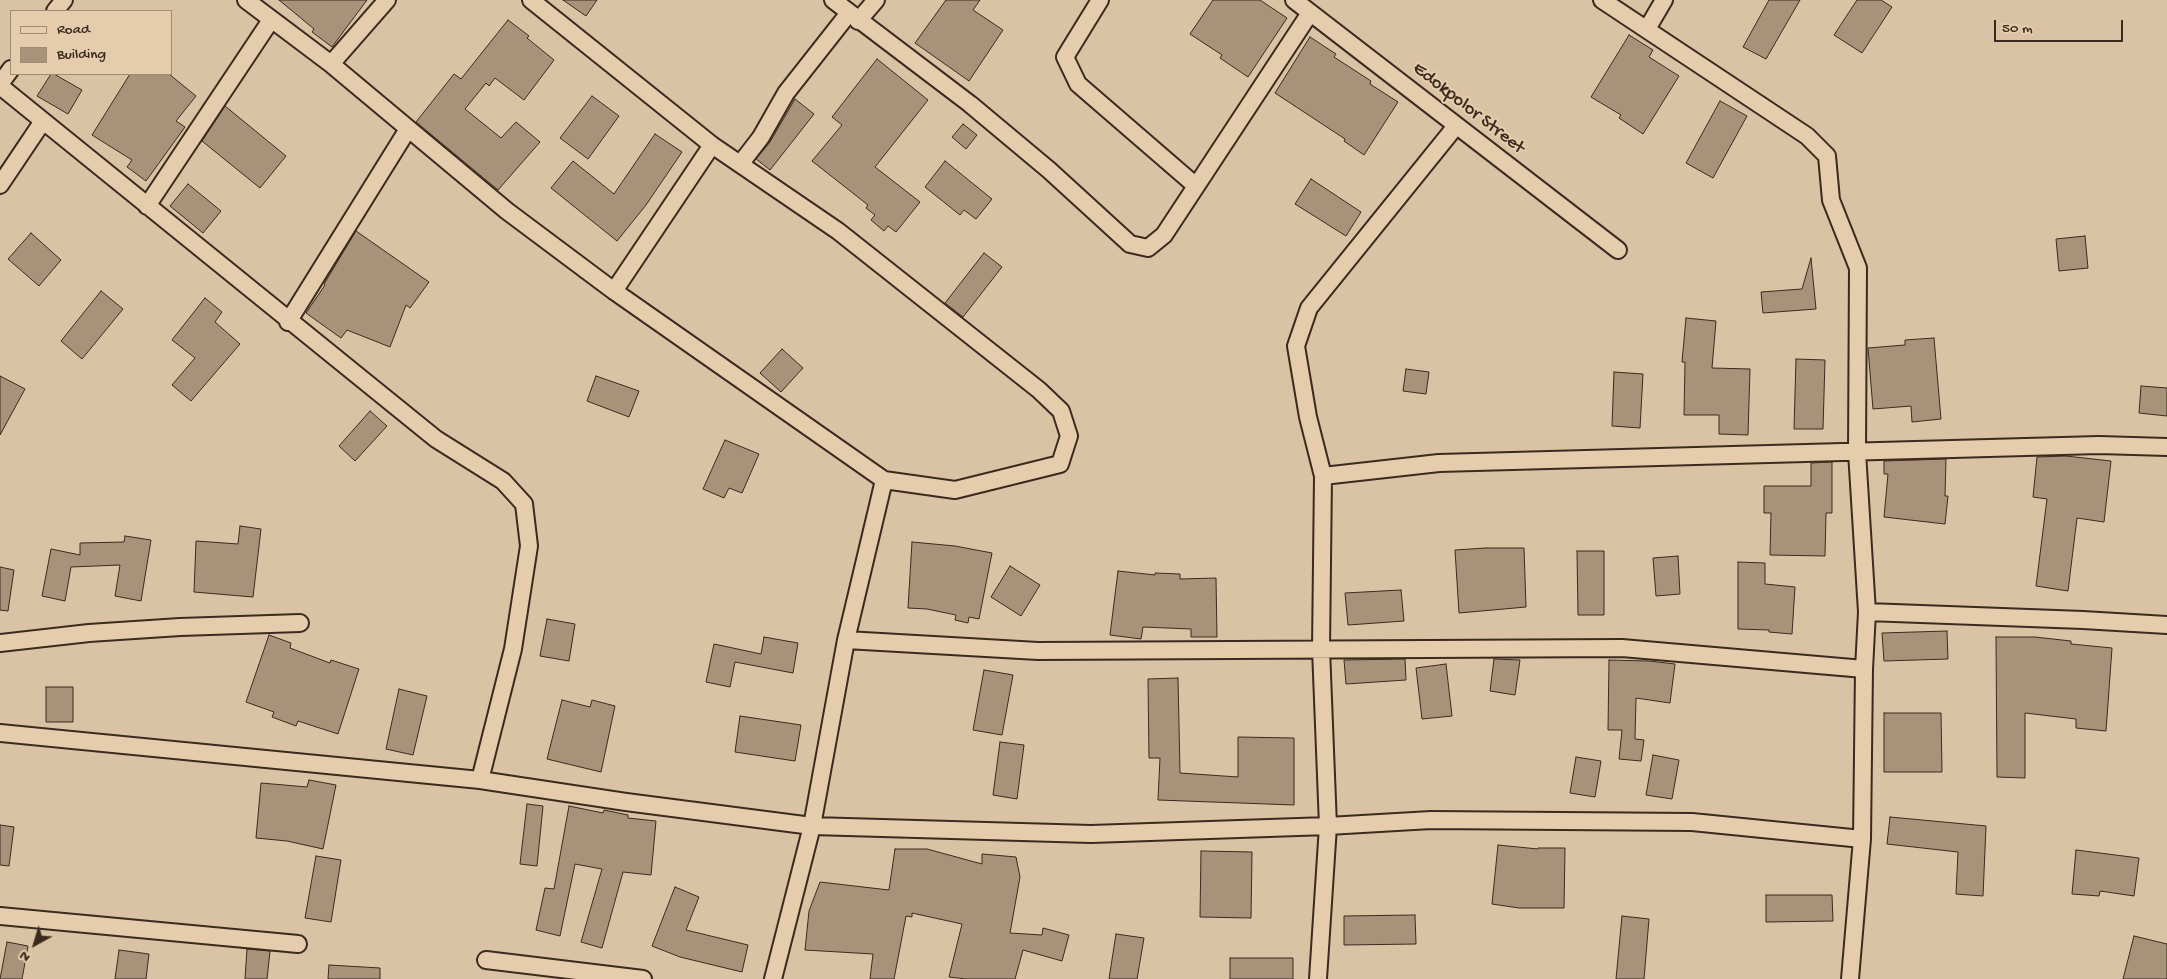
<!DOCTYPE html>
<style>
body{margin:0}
#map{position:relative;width:2167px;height:979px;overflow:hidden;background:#dac2a4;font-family:"Gochi Hand",sans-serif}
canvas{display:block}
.legend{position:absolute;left:10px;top:10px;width:162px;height:65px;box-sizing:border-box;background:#e4ccac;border:1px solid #a08b73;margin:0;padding:6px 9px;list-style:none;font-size:15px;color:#3b2a1e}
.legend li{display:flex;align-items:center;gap:10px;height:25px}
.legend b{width:25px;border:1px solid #a08b73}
.north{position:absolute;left:10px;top:919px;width:50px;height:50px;-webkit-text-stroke:4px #e4ccac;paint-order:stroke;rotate:219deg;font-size:14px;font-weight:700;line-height:20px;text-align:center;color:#3b2a1e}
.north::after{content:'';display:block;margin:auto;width:18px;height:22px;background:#3b2a1e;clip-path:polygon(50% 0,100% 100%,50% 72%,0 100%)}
.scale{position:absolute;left:1994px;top:20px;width:129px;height:22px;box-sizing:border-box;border:2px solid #3b2a1e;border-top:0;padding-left:6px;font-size:15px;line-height:18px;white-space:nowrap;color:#3b2a1e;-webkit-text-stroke:4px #e4ccac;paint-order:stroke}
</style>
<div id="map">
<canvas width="2167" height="979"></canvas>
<ul class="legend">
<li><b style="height:6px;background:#e4ccac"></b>Road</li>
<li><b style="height:14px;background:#a8937a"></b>Building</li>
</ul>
<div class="north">N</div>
<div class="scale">50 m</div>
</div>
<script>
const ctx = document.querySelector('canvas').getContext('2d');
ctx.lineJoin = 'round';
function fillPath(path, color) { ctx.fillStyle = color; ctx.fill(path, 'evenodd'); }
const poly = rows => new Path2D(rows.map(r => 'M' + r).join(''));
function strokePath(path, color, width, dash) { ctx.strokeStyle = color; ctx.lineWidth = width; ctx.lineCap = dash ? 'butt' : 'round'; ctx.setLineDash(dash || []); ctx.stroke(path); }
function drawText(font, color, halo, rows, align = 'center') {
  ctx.font = font + ' "Gochi Hand",sans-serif'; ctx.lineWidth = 4; ctx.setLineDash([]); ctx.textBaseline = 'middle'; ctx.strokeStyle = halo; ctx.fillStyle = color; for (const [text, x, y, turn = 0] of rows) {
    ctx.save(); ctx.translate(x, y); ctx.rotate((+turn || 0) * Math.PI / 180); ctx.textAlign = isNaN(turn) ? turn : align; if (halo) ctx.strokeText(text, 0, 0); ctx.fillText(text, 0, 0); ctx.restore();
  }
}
const building = poly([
 [279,0,367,0,332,47,312,32,314,29,279,0],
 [563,0,597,0,586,16,563,0],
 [946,0,980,0,973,10,1003,30,969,81,915,43,946,0],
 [1213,0,1260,0,1287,18,1248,77,1220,58,1222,55,1190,34,1213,0],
 [1769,0,1800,0,1766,59,1743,47,1769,0],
 [1857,0,1881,0,1892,7,1862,53,1834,35,1857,0],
 [508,20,529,36,527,38,554,60,524,100,495,78,489,86,486,83,465,109,501,138,516,122,540,142,498,190,416,122,454,74,461,79,508,20],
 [1629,35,1653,50,1649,57,1679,76,1643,134,1619,118,1621,115,1591,97,1629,35],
 [1310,37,1336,54,1334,57,1371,81,1370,84,1398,102,1364,155,1344,141,1345,139,1275,93,1310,37],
 [877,59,928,100,875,167,920,202,896,232,888,226,884,231,871,220,875,215,866,208,868,205,812,161,842,125,832,117,877,59],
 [51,74,54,74,82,90,68,114,37,96,51,74],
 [130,74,169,74,196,96,176,121,185,127,146,181,127,167,132,160,92,135,130,74],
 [592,96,619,116,588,159,560,138,592,96],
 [795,99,814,114,770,170,756,159,770,142,795,99],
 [1720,101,1747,116,1713,178,1686,163,1720,101],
 [225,106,286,156,260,188,202,141,225,106],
 [963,124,977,135,966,149,952,137,963,124],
 [655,134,682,152,646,205,617,241,551,188,573,161,614,194,655,134],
 [945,161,992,199,976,219,964,210,960,215,925,187,945,161],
 [1311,179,1361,212,1346,236,1295,204,1311,179],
 [188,184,221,211,203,233,170,206,188,184],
 [356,231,429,282,410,308,406,305,390,347,347,330,341,338,306,313,325,285,324,284,356,231],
 [31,233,61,260,39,286,8,259,31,233],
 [2085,236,2088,268,2059,271,2056,239,2085,236],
 [984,253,1002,267,963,317,945,303,984,253],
 [1811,258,1816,309,1763,313,1761,292,1802,289,1811,258],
 [101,291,123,309,82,359,61,341,101,291],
 [205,298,222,312,215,322,240,344,191,401,172,385,195,358,172,340,205,298],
 [1686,318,1716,321,1712,368,1750,369,1748,435,1719,434,1719,415,1684,415,1685,362,1682,362,1686,318],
 [1934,338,1941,419,1912,422,1911,406,1873,409,1868,348,1905,345,1905,340,1934,338],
 [782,349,803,368,781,392,760,373,782,349],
 [1796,359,1825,360,1823,429,1794,429,1796,359],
 [1406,369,1429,372,1426,394,1403,391,1406,369],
 [1614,372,1643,374,1640,428,1612,426,1614,372],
 [0,376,25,389,0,435,0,376],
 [596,376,639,391,629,417,587,401,596,376],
 [2141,386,2167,388,2167,416,2139,413,2141,386],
 [370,411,387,426,355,461,339,446,370,411],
 [725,440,759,454,742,493,729,488,724,498,703,489,725,440],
 [2066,456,2111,461,2104,522,2077,518,2068,591,2036,586,2047,499,2033,497,2037,457,2066,456],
 [1946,459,1945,496,1948,496,1945,524,1884,517,1888,474,1884,474,1884,461,1946,459],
 [1832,462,1832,513,1826,513,1825,556,1770,555,1771,513,1764,513,1764,486,1811,486,1811,463,1832,462],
 [240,526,261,529,253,597,194,592,196,541,238,544,240,526],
 [125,536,151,540,141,601,115,596,120,565,71,567,65,601,42,596,51,549,80,555,80,543,124,542,125,536],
 [912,542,955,546,992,553,979,619,969,617,968,623,955,620,956,615,927,609,908,608,912,542],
 [1486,548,1524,548,1526,607,1459,613,1455,550,1486,548],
 [1577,551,1604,551,1604,615,1578,615,1577,551],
 [1678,556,1680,594,1656,596,1653,558,1678,556],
 [1738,562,1765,563,1765,584,1795,587,1792,634,1769,632,1769,630,1738,629,1738,562],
 [1010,566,1040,585,1021,616,991,597,1010,566],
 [0,567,14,570,8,611,0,610,0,567],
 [1118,571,1155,575,1155,573,1180,574,1180,579,1216,578,1217,637,1191,637,1191,629,1143,627,1141,639,1110,635,1118,571],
 [1401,590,1404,621,1348,625,1345,593,1401,590],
 [547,619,575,624,569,661,540,656,547,619],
 [1947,631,1948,659,1884,661,1882,633,1947,631],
 [269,635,291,643,290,648,330,663,331,660,359,669,338,734,298,721,296,726,272,717,274,712,246,702,269,635],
 [764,637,798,643,793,673,735,662,730,687,706,682,714,644,761,654,764,637],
 [1996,637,2035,637,2071,641,2071,644,2112,648,2106,731,2076,728,2076,719,2025,713,2025,778,1997,777,1996,637],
 [1405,659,1406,680,1346,684,1344,660,1405,659],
 [1494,659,1520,660,1515,695,1490,691,1494,659],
 [1609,660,1649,661,1675,664,1670,703,1636,698,1635,739,1644,740,1641,761,1619,759,1622,730,1608,730,1609,660],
 [1446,664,1452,716,1422,719,1416,668,1446,664],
 [984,670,1013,675,1002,735,973,730,984,670],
 [1178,678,1180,773,1238,777,1238,737,1294,738,1294,805,1158,800,1160,758,1149,758,1148,679,1178,678],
 [46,687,73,687,73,722,46,722,46,687],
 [399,689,427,696,413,755,386,749,399,689],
 [562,700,590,707,592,700,615,706,601,772,547,759,562,700],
 [1884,713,1941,713,1942,772,1884,772,1884,713],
 [740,716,801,725,795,761,735,752,740,716],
 [1000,742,1024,745,1017,799,993,795,1000,742],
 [1653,755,1679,760,1672,799,1646,795,1653,755],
 [1576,757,1601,761,1595,797,1570,793,1576,757],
 [309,780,336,785,323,849,287,841,256,838,261,783,307,787,309,780],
 [527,804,543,806,537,866,520,864,527,804],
 [569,806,603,813,604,810,628,815,628,818,656,821,651,875,623,872,602,948,581,942,602,869,575,864,560,936,536,930,545,888,554,889,569,806],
 [1890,817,1986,826,1983,896,1956,894,1958,852,1887,844,1890,817],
 [0,825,14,827,9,866,0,865,0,825],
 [1498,845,1538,849,1538,848,1565,848,1564,908,1519,908,1492,904,1498,845],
 [895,849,927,849,982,864,982,854,1016,857,1020,877,1010,933,1042,935,1043,928,1069,935,1062,961,1023,950,1015,979,966,979,949,977,962,924,912,913,912,917,906,916,894,979,870,979,873,954,805,950,809,911,820,882,889,890,895,849],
 [2076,850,2139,858,2134,896,2100,891,2099,896,2072,894,2076,850],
 [1201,851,1252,852,1251,918,1200,917,1201,851],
 [316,856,341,860,331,922,305,918,316,856],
 [675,887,699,897,686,930,748,945,742,972,680,957,652,946,675,887],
 [1766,895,1832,895,1833,921,1766,922,1766,895],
 [1415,915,1416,944,1344,945,1344,916,1415,915],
 [1622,916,1649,919,1644,979,1616,979,1622,916],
 [1116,934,1144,938,1137,979,1109,979,1116,934],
 [2134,936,2167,944,2167,979,2123,979,2134,936],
 [7,942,28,946,22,979,0,979,7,942],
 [247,949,270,951,267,979,245,979,247,949],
 [119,950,149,954,146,979,115,979,119,950],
 [1230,958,1293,958,1293,979,1230,979,1230,958],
 [329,965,380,968,380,979,328,979,329,965]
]);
fillPath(building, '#a8937a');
strokePath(building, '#3b2a1e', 1);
const minor = poly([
 [246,0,331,64,507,211,614,291,884,480],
 [531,0,712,145,838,231,1039,390,1061,411,1069,436,1060,464,955,490,884,480,846,640,812,826,773,979],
 [833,0,970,104,1049,170,1130,244,1148,248,1164,235,1310,13],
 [1100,0,1065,57,1078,84,1196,186],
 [1294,0,1618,250],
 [1602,0,1807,136,1827,156,1831,200,1858,268,1857,452,1867,612,1864,669,1862,839,1850,979],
 [55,11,64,0],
 [858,21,876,0],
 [1647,29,1664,0],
 [331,64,387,0],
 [0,84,11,69],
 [0,86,436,439,503,481,524,504,529,546,513,649,480,780,626,802,812,826,1091,834,1328,826,1431,820,1692,822,1862,839],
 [741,163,761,137,786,93,849,13],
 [0,185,43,121],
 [147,206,271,20],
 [614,291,712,145],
 [288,322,408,129],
 [1323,476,1439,463,2099,445,2167,447],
 [1867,612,2083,620,2167,625],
 [846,640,1038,651,1622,648,1864,669],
 [0,643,89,633,180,627,300,623],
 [0,733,480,780],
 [0,916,298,944],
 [486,960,643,979],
 [1318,979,1328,826,1321,649,1323,476,1308,417,1296,346,1309,308,1456,126]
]);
strokePath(minor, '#3b2a1e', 20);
strokePath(minor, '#e4ccac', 16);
drawText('19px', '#3b2a1e', '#e4ccac', [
 ["Edokpolor Street",1468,109,38]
]);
</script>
